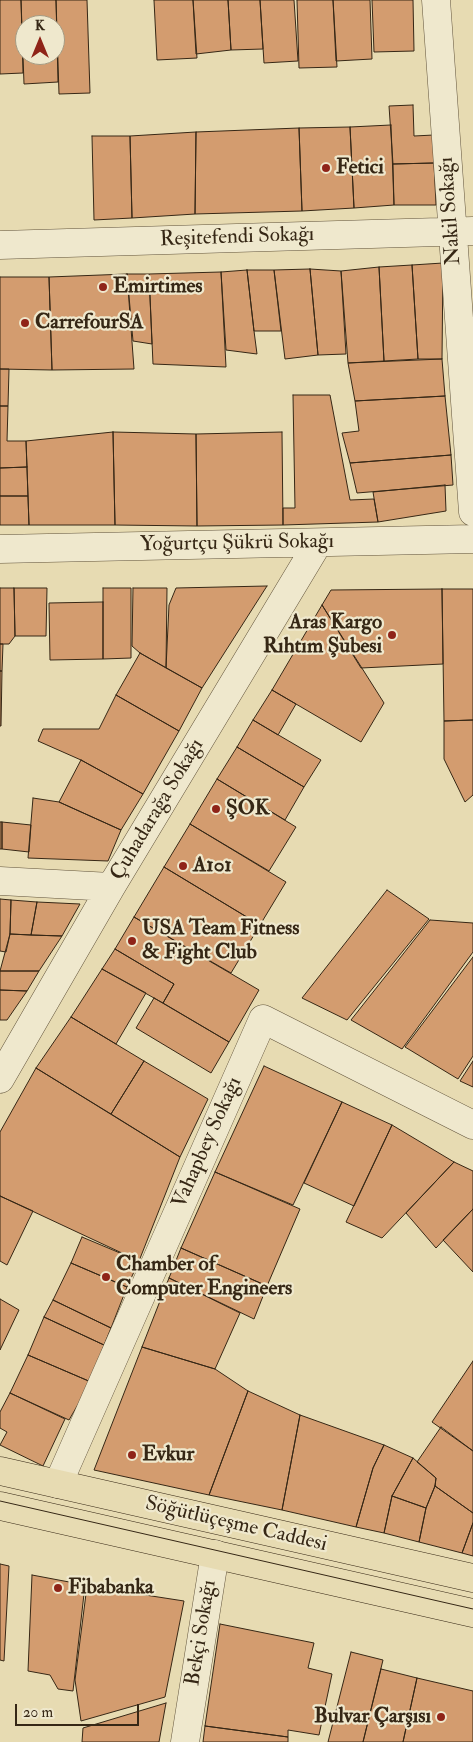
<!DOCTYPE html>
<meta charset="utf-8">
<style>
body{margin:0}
#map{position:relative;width:473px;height:1742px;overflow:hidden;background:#e7dbb2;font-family:"IM FELL Double Pica",serif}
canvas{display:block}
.north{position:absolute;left:15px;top:15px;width:50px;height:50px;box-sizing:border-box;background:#efe8cd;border:1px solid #a59b83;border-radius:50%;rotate:0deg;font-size:14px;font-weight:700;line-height:20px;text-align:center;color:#362715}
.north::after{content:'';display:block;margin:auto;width:18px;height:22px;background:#8f2418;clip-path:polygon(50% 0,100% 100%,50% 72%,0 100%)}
.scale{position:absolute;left:15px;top:1704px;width:124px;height:22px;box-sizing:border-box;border:2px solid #362715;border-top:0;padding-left:6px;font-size:15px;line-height:18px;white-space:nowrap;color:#362715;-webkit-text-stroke:4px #efe8cd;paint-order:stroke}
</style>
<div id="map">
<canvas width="473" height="1742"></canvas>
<div class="north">K</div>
<div class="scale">20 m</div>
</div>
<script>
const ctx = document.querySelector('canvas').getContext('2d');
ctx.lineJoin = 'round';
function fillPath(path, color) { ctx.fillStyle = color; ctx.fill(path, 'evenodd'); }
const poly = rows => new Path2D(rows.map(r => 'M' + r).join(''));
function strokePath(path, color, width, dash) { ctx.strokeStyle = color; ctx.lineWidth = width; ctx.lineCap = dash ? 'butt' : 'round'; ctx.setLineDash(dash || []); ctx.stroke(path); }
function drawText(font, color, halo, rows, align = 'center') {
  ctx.font = font + ' "IM FELL Double Pica",serif'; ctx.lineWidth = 4.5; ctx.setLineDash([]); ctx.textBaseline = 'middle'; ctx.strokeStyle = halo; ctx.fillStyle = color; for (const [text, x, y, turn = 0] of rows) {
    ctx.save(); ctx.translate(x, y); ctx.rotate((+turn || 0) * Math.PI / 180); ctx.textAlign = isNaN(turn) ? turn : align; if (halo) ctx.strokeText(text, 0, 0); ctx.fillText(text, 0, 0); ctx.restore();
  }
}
const building = poly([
 [0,0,21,0,23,73,0,74,0,0],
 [21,0,56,0,58,82,24,84,21,0],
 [25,25,55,25,55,55,25,55,25,25],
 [56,0,87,0,90,93,59,94,56,0],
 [154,0,193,0,197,58,157,60,154,0],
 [193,0,228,0,231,50,196,54,193,0],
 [228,0,260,0,263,49,231,50,228,0],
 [260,0,294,0,298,61,264,63,260,0],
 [297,0,333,0,337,67,299,68,297,0],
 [333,0,370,0,372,59,336,61,333,0],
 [372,0,413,0,414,51,374,52,372,0],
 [413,105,414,136,434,135,434,163,393,164,389,106,413,105],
 [391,125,394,205,354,208,350,127,391,125],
 [350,127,354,208,302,211,299,128,350,127],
 [299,128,302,211,195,214,196,132,299,128],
 [196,132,195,214,132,218,130,136,196,132],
 [92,136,130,136,132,218,94,220,92,136],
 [434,163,436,205,394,205,393,164,434,163],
 [443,263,442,359,418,359,412,265,443,263],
 [412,265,418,359,384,361,379,267,412,265],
 [379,267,384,361,348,363,341,271,379,267],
 [310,269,318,355,285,359,274,270,310,269],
 [310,269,341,271,346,354,318,355,310,269],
 [247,270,274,270,281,331,254,331,247,270],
 [247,270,254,331,257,354,226,350,221,272,247,270],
 [221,272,226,367,153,364,149,274,221,272],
 [127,274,134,369,52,370,49,277,127,274],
 [127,274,149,274,152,344,133,341,127,274],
 [0,277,49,277,52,370,0,369,0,277],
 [442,359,445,396,355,401,348,363,442,359],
 [0,369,9,369,8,406,0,406,0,369],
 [293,395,330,395,350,500,374,499,378,522,283,525,283,508,295,508,293,395],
 [445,396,451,455,350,463,342,433,359,431,355,401,445,396],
 [0,406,8,406,7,441,26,441,27,467,0,468,0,406],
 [113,432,196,434,197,526,115,525,113,432],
 [113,432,115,525,29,525,26,441,113,432],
 [282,432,283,525,197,526,196,434,282,432],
 [451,455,453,485,357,493,350,463,451,455],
 [27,467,28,496,0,496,0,468,27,467],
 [445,485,446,511,378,522,373,492,445,485],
 [0,496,28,496,29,525,0,525,0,496],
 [267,586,202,688,166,668,169,605,176,588,267,586],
 [0,588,14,588,15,636,9,644,0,644,0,588],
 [14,588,47,588,46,636,15,636,14,588],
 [103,588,131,588,131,658,103,659,103,588],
 [133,588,167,588,166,668,140,653,132,646,133,588],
 [442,589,443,664,361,668,322,605,331,590,442,589],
 [442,589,473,589,473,720,444,721,442,589],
 [103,602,103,659,50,660,49,603,103,602],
 [322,605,384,703,361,742,272,690,322,605],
 [0,644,3,644,2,671,0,671,0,644],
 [140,653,202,688,179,731,116,695,140,653],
 [0,671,2,671,1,726,0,726,0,671],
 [272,690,296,704,278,735,253,720,272,690],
 [116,695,179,731,143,794,81,760,38,741,43,729,99,729,116,695],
 [253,720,321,760,304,787,237,747,253,720],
 [473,720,473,795,465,802,444,759,444,721,473,720],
 [237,747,304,787,285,820,217,779,237,747],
 [81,760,143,794,121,830,59,802,81,760],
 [217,779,296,827,269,871,190,824,217,779],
 [33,798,59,802,121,830,108,861,28,858,33,798],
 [0,822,2,822,2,849,0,849,0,822],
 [2,822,31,825,29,852,2,849,2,822],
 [190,824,286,882,260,925,164,867,190,824],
 [164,867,260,925,231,973,134,917,164,867],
 [387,890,429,919,347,1020,302,998,387,890],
 [0,899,11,900,10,934,6,952,0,951,0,899],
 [11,900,37,902,31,935,10,934,11,900],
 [37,902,80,904,62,936,31,935,37,902],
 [134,917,259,990,229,1042,163,1003,174,984,115,949,134,917],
 [430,920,473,923,473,952,402,1049,351,1020,430,920],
 [10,934,31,935,62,936,39,971,0,971,10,934],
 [115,949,174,984,163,1003,102,969,115,949],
 [473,957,473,1056,458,1079,405,1047,473,957],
 [102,969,146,993,116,1044,71,1017,102,969],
 [0,971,39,971,27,991,0,990,0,971],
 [0,990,27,991,7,1020,0,1020,0,990],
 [154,998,229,1042,211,1073,136,1028,154,998],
 [71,1017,144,1061,111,1114,36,1068,71,1017],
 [144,1061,208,1099,180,1157,111,1114,144,1061],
 [473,1061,473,1087,460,1081,473,1061],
 [264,1066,342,1102,293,1205,215,1172,264,1066],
 [36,1068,180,1157,139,1261,0,1196,0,1132,36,1068],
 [342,1102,392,1125,354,1206,304,1183,342,1102],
 [392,1125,454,1162,382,1238,346,1222,392,1125],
 [454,1162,473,1171,473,1209,436,1248,406,1213,454,1162],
 [215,1172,300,1209,267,1286,181,1248,215,1172],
 [0,1196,33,1211,7,1265,0,1261,0,1196],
 [473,1209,473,1272,443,1240,473,1209],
 [82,1237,139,1261,127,1287,71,1263,82,1237],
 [181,1248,267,1286,254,1319,169,1278,181,1248],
 [71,1263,127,1287,111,1328,53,1300,71,1263],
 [169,1278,240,1313,215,1369,142,1347,169,1278],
 [0,1299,19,1310,0,1350,0,1299],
 [53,1300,111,1328,104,1345,44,1317,53,1300],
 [44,1317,104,1345,91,1382,28,1355,44,1317],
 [142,1347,215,1369,248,1391,209,1495,94,1470,142,1347],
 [28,1355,91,1382,69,1420,10,1393,28,1355],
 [473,1361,473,1451,432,1422,473,1361],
 [248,1391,300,1415,282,1510,209,1495,248,1391],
 [10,1393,65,1419,43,1466,0,1445,7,1432,0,1428,0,1412,10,1393],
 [300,1415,384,1445,373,1468,356,1527,282,1510,300,1415],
 [441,1427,473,1451,473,1513,435,1486,436,1478,417,1462,441,1427],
 [384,1445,413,1458,392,1496,384,1533,356,1527,373,1468,384,1445],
 [413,1458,436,1478,435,1486,426,1508,392,1496,413,1458],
 [435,1486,473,1513,473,1523,462,1553,419,1542,426,1508,435,1486],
 [392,1496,426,1508,419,1542,384,1533,392,1496],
 [473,1523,473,1556,462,1553,473,1523],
 [0,1564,9,1566,4,1661,0,1660,0,1564],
 [32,1575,85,1585,73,1691,58,1689,50,1675,28,1671,32,1575],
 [87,1586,184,1601,165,1697,81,1721,75,1680,87,1586],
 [220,1624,314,1643,308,1668,332,1674,319,1735,288,1730,288,1737,205,1726,220,1624],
 [351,1652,383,1660,363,1742,328,1742,351,1652],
 [381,1669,417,1678,403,1742,363,1742,381,1669],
 [417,1678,473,1691,473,1742,403,1742,417,1678],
 [166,1703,159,1742,82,1742,83,1728,166,1703],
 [205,1726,288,1737,288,1742,203,1742,205,1726]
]);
fillPath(building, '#d39c6f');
strokePath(building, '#362715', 1);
const minor = poly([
 [436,0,473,512],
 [0,245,473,231],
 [0,549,473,539],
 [0,881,111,887],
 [0,1079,111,887,318,543],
 [58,1484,263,1019,473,1125],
 [185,1742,215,1554]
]);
const major = poly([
 [0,1471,473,1578],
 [0,1506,473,1613]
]);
strokePath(minor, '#62543c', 29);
strokePath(major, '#362715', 29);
strokePath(minor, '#efe8cd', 28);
strokePath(major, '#e7dbb2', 28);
strokePath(poly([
 [0,1501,473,1609]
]), '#362715', 1);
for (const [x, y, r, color] of [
 [326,168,5,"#8f2418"],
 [103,287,5,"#8f2418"],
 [25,323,5,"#8f2418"],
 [392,635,5,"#8f2418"],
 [216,809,5,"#8f2418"],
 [183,866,5,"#8f2418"],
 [132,941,5,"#8f2418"],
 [106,1277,5,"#8f2418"],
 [132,1455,5,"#8f2418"],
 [58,1588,5,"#8f2418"],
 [441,1717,5,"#8f2418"]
]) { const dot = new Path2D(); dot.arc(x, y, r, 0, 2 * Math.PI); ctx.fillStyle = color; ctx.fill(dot); strokePath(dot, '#efe8cd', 2); }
drawText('bold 21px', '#362715', '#efe8cd', [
 ["Fetici",336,168],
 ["Emirtimes",113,287],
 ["CarrefourSA",35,323],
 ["Aras Kargo",382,623,"right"],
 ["Rıhtım Şubesi",382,647,"right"],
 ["ŞOK",226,809],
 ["A101",193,866],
 ["USA Team Fitness",142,929],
 ["& Fight Club",142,953],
 ["Chamber of",116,1265],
 ["Computer Engineers",116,1289],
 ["Evkur",142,1455],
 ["Fibabanka",68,1588],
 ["Bulvar Çarşısı",431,1717,"right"]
], 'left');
drawText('21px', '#362715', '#efe8cd', [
 ["Nakil Sokağı",451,211,-94],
 ["Reşitefendi Sokağı",237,238,-2],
 ["Yoğurtçu Şükrü Sokağı",237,544,-1],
 ["Çuhadarağa Sokağı",158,810,-59],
 ["Vahapbey Sokağı",208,1143,-66],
 ["Söğütlüçeşme Caddesi",236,1525,13],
 ["Bekçi Sokağı",202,1633,-81]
]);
</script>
